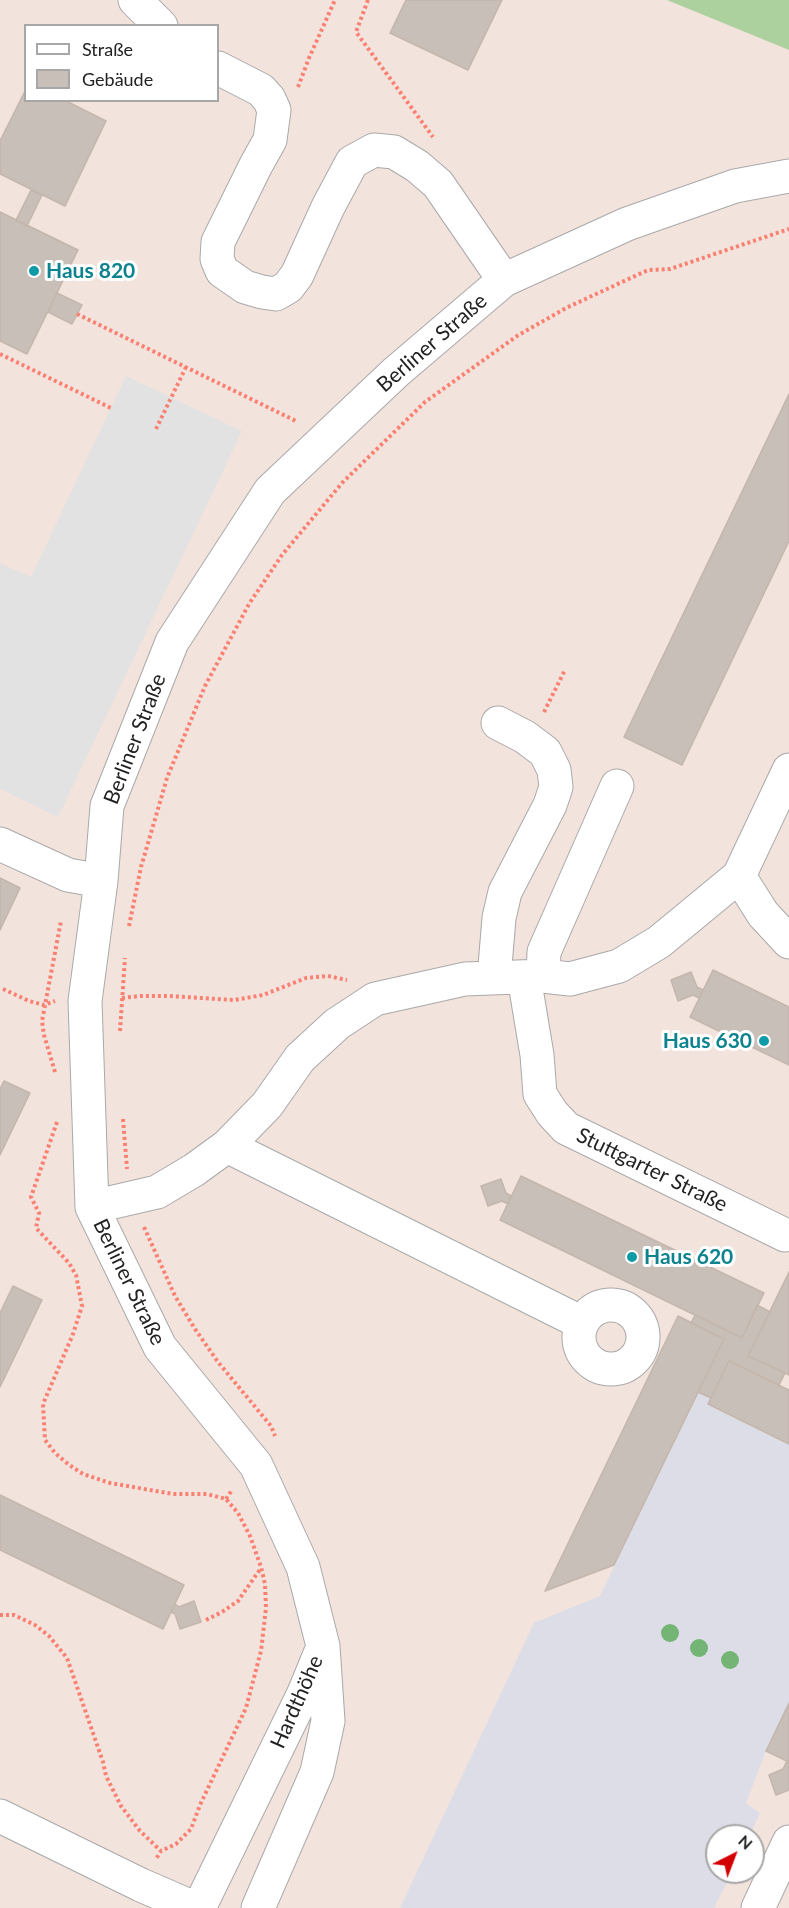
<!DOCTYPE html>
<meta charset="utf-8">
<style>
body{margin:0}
#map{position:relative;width:789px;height:1908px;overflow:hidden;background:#f2efe9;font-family:Lato,sans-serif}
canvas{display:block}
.legend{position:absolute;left:24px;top:24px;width:195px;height:78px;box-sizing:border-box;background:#fff;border:2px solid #a7a7a7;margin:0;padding:8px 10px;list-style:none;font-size:18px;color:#222}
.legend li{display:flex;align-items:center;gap:12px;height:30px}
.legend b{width:30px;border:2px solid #a7a7a7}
.north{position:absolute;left:705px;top:1824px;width:60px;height:60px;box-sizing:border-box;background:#fff;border:2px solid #a7a7a7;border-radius:50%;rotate:42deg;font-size:16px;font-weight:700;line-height:24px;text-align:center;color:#222}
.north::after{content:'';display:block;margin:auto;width:21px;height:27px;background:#d40000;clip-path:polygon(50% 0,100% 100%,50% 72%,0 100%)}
</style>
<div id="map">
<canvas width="789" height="1908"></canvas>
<ul class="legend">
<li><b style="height:8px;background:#fff"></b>Straße</li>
<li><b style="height:16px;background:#c7bfb8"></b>Gebäude</li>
</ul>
<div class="north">N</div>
</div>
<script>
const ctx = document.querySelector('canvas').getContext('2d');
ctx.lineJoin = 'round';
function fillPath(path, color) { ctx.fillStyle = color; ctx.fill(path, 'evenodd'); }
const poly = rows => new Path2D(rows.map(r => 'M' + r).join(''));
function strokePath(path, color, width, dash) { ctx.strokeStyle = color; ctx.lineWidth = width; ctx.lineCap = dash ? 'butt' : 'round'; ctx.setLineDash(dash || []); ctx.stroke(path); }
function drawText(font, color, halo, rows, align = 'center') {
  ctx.font = font + ' Lato,sans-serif'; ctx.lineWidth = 6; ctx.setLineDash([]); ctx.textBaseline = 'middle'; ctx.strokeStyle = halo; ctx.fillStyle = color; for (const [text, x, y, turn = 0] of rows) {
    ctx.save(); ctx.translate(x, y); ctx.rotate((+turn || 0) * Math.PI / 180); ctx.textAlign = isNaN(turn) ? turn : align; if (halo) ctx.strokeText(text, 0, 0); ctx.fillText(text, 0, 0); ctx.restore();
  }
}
fillPath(poly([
 [0,0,789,0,789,1908,0,1908],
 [26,26,218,26,218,100,26,100],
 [717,1836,753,1836,753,1872,717,1872]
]), '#f3e3dd');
fillPath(poly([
 [667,0,789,0,789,50]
]), '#add19e');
fillPath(poly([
 [126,376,242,431,58,817,0,789,0,563,31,577]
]), '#e2e2e2');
fillPath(poly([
 [698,1392,711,1398,708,1405,789,1444,789,1703,766,1751,746,1803,760,1813,749,1836,717,1836,717,1872,732,1872,714,1908,400,1908,534,1623,600,1596]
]), '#dddde8');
const building = poly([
 [406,0,502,0,468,70,390,33,406,0],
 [26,89,26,100,64,100,106,121,65,206,0,174,0,141,26,89],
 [31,190,42,195,27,226,16,220,31,190],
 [0,212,78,250,27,354,0,341,0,212],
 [57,293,82,305,72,324,48,312,57,293],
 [789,394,789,541,682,765,624,737,789,394],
 [0,878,20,888,0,930,0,878],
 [713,970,789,1007,789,1065,690,1017,713,970],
 [691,972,697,987,703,990,699,998,693,995,678,1001,671,980,691,972],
 [4,1081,30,1093,0,1155,0,1089,4,1081],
 [521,1176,764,1293,742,1338,500,1220,521,1176],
 [501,1179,506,1193,511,1196,508,1204,502,1201,488,1206,481,1186,501,1179],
 [789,1272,789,1375,748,1356,789,1272],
 [13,1286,42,1300,0,1387,0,1313,13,1286],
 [757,1305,770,1312,748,1356,785,1373,779,1385,729,1361,711,1398,698,1392,724,1339,691,1323,695,1315,742,1338,757,1305],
 [678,1316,724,1339,614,1565,545,1591,678,1316],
 [729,1361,789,1390,789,1444,708,1404,729,1361],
 [0,1495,184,1585,163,1629,0,1550,0,1495],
 [194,1601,201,1622,180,1629,175,1614,171,1612,175,1604,179,1607,194,1601],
 [789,1703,789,1762,766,1751,789,1703],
 [787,1761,789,1762,789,1790,776,1795,769,1775,783,1769,787,1761]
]);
fillPath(building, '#c7bfb8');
strokePath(building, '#c4b6ab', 1.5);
const minor = poly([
 [135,0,161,26],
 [218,68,261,90,269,99,274,110,270,140,256,165,218,242,217,259,222,271,245,287,262,292,276,294,288,287,297,275,328,207,352,162,374,150,394,152,417,166,438,184,504,280],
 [0,844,68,875,101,881],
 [739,876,763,914,789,942],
 [543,976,544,952,617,786],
 [524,977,537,1055,540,1094,552,1113,566,1128,785,1235],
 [494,978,499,918,505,892,550,805,556,787,554,770,545,752,525,737,498,723],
 [227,1146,582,1323],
 [92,1207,157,1192,194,1170,227,1146,267,1105,300,1058,337,1024,375,999,465,979,543,976,570,979,619,966,659,942,739,876,789,770],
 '579 1337a32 32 0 1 1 64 0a32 32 0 1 1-64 0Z',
 [0,1816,141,1885,194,1908],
 [199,1908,304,1693,320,1654],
 [258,1908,317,1772,328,1721,323,1646,303,1567,256,1465,160,1347,92,1207,85,1001,101,881,107,806,172,642,270,491,396,372,504,280,627,224,735,186,789,176],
 [758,1908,789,1842]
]);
strokePath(minor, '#a9a9a9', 35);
strokePath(poly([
 [368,0,356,32,433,137],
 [298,87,309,58,335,0],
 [77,314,298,422],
 [0,354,113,409],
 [156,429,186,367],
 [544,712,565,670],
 [129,926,141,867,167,778,205,686,249,604,282,555,342,483,425,402,517,336,566,308,648,270,670,269,789,229],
 [3,989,29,1001,44,1005,55,1001],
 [122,998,140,996,169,996,234,1000,263,995,306,978,328,976,347,980],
 [120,1031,125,958],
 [55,1072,44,1035,42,1021,61,921],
 [123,1119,127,1169],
 [57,1122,31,1197,39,1213,36,1228,69,1263,76,1275,82,1306,73,1334,43,1404,45,1440,55,1453,68,1464,83,1474,110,1483,173,1494,207,1494,226,1499,238,1513,250,1536,261,1567,265,1584,266,1608,261,1651,246,1708,200,1805,191,1829,176,1844,161,1851,156,1859],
 [144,1227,175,1296,195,1329,218,1362,271,1426,275,1436],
 [226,1499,232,1490],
 [0,1615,14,1615,35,1625,49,1636,67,1658,103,1762,106,1776,121,1806,140,1831,161,1851],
 [206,1620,222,1612,238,1601,261,1568]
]), '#fa8072', 4, [3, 3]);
strokePath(minor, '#fff', 33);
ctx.fillStyle = '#74b475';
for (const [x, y] of [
 [670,1633],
 [699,1648],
 [730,1660]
]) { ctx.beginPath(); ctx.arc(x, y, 9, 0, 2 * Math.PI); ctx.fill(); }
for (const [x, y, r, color] of [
 [34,271,6,"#0f9aa8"],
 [764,1041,6,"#0f9aa8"],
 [632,1257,6,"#0f9aa8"]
]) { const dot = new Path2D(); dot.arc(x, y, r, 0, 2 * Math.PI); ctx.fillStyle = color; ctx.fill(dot); strokePath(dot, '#fff', 2); }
drawText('bold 21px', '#0d838f', '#fff', [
 ["Haus 820",46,271],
 ["Haus 630",752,1041,"right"],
 ["Haus 620",644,1257]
], 'left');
drawText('21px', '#222', '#fff', [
 ["Berliner Straße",432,343,-41],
 ["Berliner Straße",135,739,-69],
 ["Stuttgarter Straße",652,1170,26],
 ["Berliner Straße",129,1282,64],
 ["Hardthöhe",297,1702,-66]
]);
</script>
